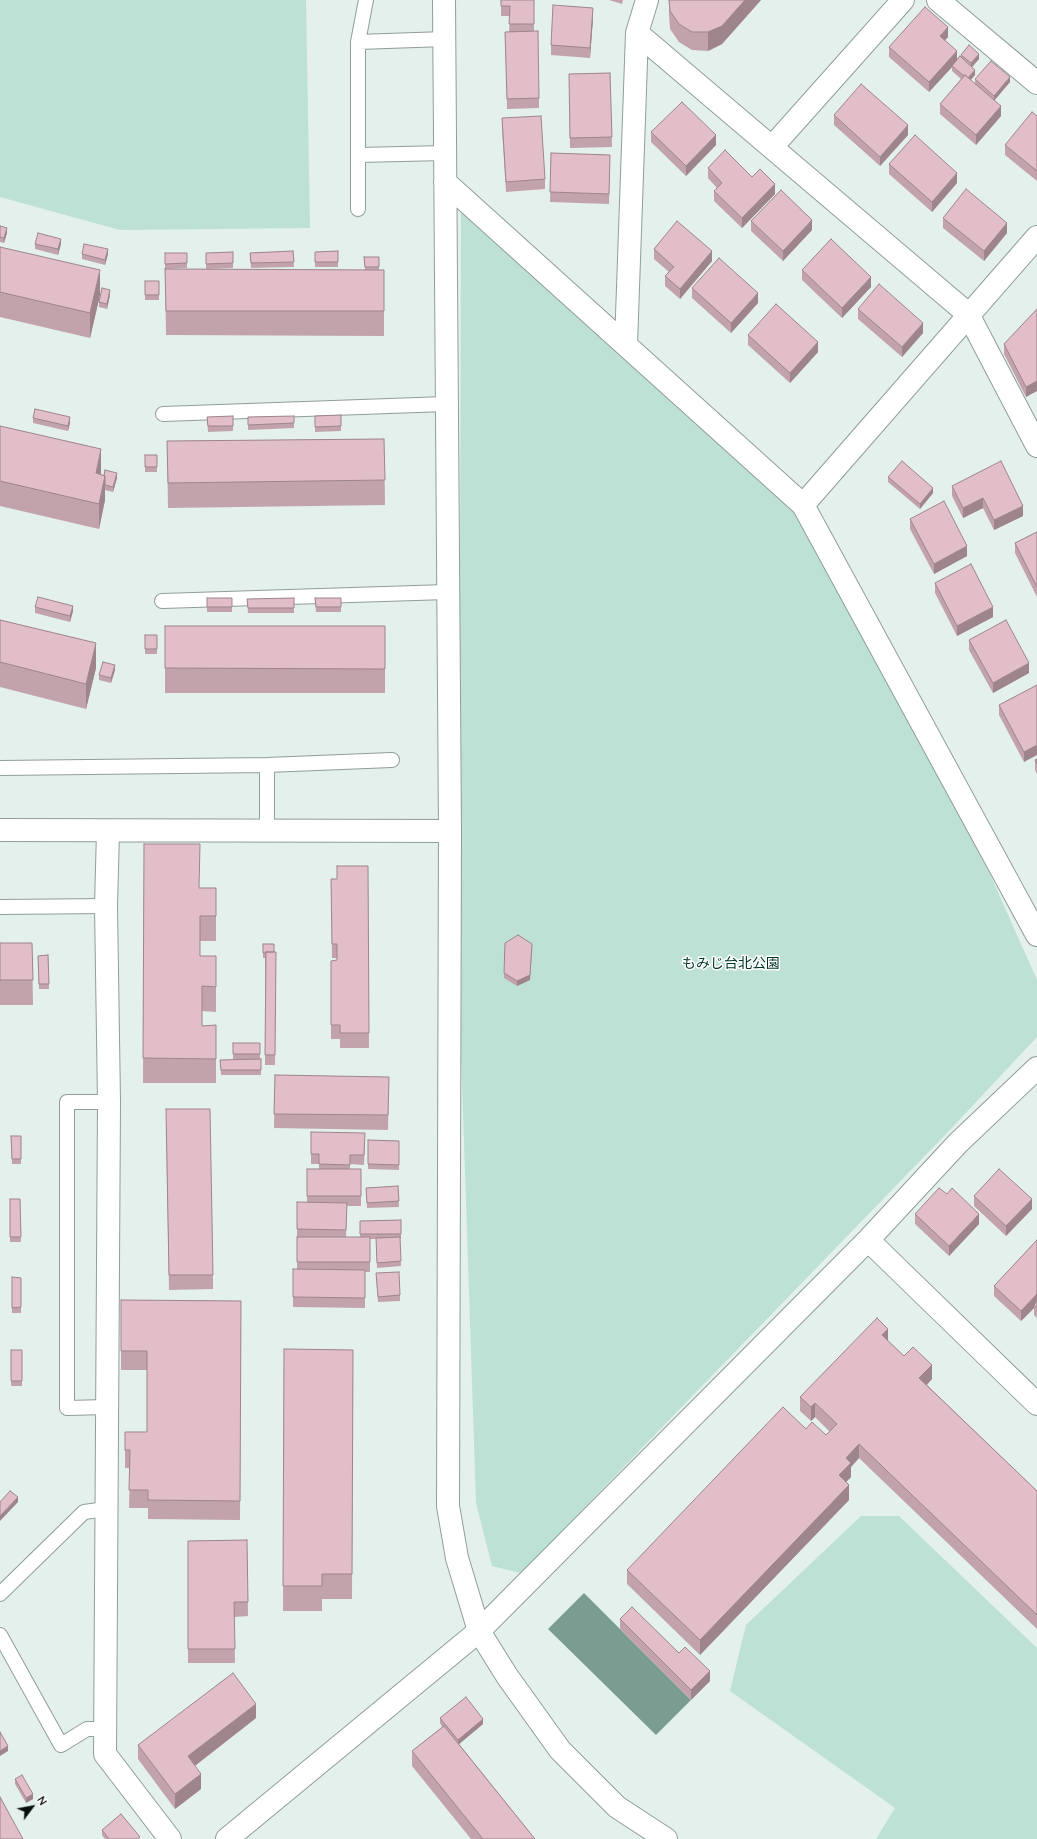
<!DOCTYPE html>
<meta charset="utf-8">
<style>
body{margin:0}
#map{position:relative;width:1037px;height:1839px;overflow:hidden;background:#e3f0eb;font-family:Quicksand,sans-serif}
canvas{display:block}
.north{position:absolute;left:12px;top:1787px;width:40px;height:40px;-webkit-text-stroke:3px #fff;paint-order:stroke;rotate:58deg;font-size:11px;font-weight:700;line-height:16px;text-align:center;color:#0a0f0d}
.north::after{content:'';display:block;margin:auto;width:14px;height:18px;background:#0a0f0d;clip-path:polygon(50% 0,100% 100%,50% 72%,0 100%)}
</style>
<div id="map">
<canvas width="1037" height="1839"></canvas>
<div class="north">N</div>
</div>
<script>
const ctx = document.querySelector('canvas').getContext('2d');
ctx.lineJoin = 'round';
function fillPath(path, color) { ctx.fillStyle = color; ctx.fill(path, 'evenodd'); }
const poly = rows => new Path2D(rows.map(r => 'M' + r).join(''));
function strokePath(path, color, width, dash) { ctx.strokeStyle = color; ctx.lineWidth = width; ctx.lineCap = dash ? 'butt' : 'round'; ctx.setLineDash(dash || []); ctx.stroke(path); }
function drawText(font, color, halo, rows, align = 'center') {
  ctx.font = font + ' Quicksand,"Noto Sans JP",sans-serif'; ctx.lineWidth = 3; ctx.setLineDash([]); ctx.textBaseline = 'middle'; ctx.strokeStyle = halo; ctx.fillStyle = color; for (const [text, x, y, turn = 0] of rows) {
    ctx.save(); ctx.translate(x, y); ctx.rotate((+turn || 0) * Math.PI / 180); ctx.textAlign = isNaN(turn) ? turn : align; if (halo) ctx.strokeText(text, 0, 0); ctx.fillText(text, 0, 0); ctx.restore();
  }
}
fillPath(poly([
 [0,0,306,0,310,228,120,230,0,197],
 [461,197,798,507,964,816,1037,980,1037,1037,947,1133,521,1573,492,1566,476,1503,459,992],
 [861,1516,899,1516,1037,1648,1037,1839,876,1839,895,1808,730,1691,746,1625]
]), '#bee1d5');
fillPath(poly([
 [584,1593,691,1700,656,1735,548,1629]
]), '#7a9c91');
const lane = poly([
 [366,0,358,42,445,39],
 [358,155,445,153],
 [358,209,358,42],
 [163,414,446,404],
 [162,601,447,592],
 [267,765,267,829],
 [0,768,267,765,392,760],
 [0,907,106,906],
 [107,1407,67,1408,67,1102,109,1102],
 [0,1594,84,1512,106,1509],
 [0,1635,61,1745,87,1729,105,1729]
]);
const street = poly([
 [444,0,450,831,448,1506,457,1558,479,1631,507,1676,560,1750,617,1807,666,1839],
 [938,0,1037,83],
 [637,33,968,314,1037,446],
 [772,147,903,0],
 [445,182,803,505,1037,935],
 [626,344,637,33,647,0],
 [803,505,1037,237],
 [0,830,450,831],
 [108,831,106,906,109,1102,105,1754,170,1839],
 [868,1240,1037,1404],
 [227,1839,479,1631,868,1240,958,1143,1037,1068]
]);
strokePath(lane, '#919d99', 16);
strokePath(street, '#919d99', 24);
strokePath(lane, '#fff', 14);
strokePath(street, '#fff', 22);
fillPath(poly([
 [501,0,534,0,534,31,539,98,539,108,507,109,505,32,509,32,510,16,501,16],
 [609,0,623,0,622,4],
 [669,0,761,0,722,44,708,51,692,50,679,42,670,29,669,14],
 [593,18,590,58,551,55,551,45],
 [948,37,945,40,957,59,961,57,961,55,979,59,972,67,975,75,971,80,975,84,975,79,1010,82,994,100,1001,116,976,145,940,114,940,104,961,79,952,71,952,67,929,92,889,57,889,47],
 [610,73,612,147,570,148,569,74],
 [834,115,908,135,880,166,834,125],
 [1037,116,1037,181,1005,155,1005,145],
 [502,118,545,179,545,189,506,192,502,128],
 [651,132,716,145,686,176,651,142],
 [551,153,610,155,609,204,550,202],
 [889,164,957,183,932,212,889,174],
 [708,168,775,194,742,228,714,201,714,191,717,188,708,178],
 [943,218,1007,233,984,261,943,228],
 [751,221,812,230,783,261,751,231],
 [0,226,7,233,4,243,0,242],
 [35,244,61,244,58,255,35,249],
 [0,247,100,295,90,338,0,317],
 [654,249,712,261,680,299,665,286,665,276,669,272,654,259],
 [293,251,294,267,251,268,250,253],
 [338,251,338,267,315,267,315,252],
 [233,252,233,268,206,269,206,253],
 [165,253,187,253,187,268,165,269],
 [82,254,108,254,105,265,82,259],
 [364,257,379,257,379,270,384,270,384,336,166,335,165,269,365,270],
 [802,270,871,287,842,318,802,280],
 [145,281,159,281,159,300,145,300],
 [692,288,758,303,731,333,692,298],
 [110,295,107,309,99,307,99,302],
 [858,309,923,333,902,357,858,319],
 [1037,309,1026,397,1004,354,1004,344],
 [748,335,818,352,790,383,748,345],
 [341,415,341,431,315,432,315,416],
 [233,416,233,431,208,432,207,417],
 [294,416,294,428,248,430,248,417],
 [33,418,70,423,68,431,33,423],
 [0,426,101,475,117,478,113,492,105,490,105,500,99,529,0,506],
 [384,439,385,505,168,508,167,441],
 [145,455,157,455,157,472,145,472],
 [888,477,933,493,920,509,888,482],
 [952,486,1023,506,1023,516,994,530,983,508,963,518,952,496],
 [910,519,967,556,934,574,910,529],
 [1037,532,1037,597,1015,553,1015,543],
 [935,583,993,617,957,636,935,593],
 [207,598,232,598,232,612,207,612],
 [294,598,294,613,248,613,247,599],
 [315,598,341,598,341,612,316,612],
 [35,607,73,611,70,622,35,613],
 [0,620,96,668,86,709,0,687],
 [165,626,385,626,385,693,165,693],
 [145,635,157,635,157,654,145,654],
 [969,640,1029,673,993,693,969,650],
 [115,670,111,683,99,680,99,675],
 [1037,685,1024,762,999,715,999,705],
 [1037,759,1037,774,1035,770,1035,760],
 [144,844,199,888,216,888,216,941,200,941,200,956,216,956,216,1012,202,1011,202,1026,216,1025,216,1083,143,1083],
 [368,866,369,1048,340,1048,340,1039,331,1039,331,961,337,960,337,958,332,958,331,879,337,879],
 [0,943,32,943,33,1005,0,1005],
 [263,944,274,952,276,952,275,1065,265,1065,265,958,263,958],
 [48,955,49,989,39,989,38,956],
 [504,973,530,980,517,986,504,978],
 [233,1043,260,1043,260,1059,233,1059],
 [261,1059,261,1075,221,1075,220,1060],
 [275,1075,389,1077,388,1130,274,1128],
 [166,1124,213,1275,213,1289,169,1290],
 [311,1132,365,1143,364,1165,350,1164,350,1169,361,1169,361,1206,347,1206,346,1237,360,1237,360,1221,401,1220,401,1239,400,1239,401,1266,377,1268,376,1239,370,1239,370,1272,365,1272,365,1308,293,1307,293,1269,297,1269,297,1202,307,1203,307,1169,319,1169,319,1164,311,1164],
 [11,1136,21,1136,21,1164,12,1164],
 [368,1140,399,1141,399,1170,368,1169],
 [398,1186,399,1207,367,1208,366,1188],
 [974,1196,1032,1209,1006,1236,974,1206],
 [10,1199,20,1199,21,1242,10,1242],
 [915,1214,979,1224,949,1256,915,1224],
 [1037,1240,1037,1318,1034,1315,1034,1308,1021,1321,994,1296,994,1286],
 [376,1273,400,1295,400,1301,378,1302],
 [12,1277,21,1278,21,1313,12,1313],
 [121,1300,241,1301,240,1520,148,1519,148,1508,129,1508,130,1468,125,1468,125,1432,147,1432,147,1370,121,1370],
 [888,1341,904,1356,932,1379,927,1385,1037,1491,1037,1629,859,1458,851,1467,851,1477,846,1482,849,1500,700,1655,627,1584,627,1570,806,1429,826,1435,830,1432,815,1417,811,1421,800,1411,800,1397],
 [284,1349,353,1350,352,1599,322,1599,322,1611,283,1611],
 [11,1350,22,1350,22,1386,11,1386],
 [247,1540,248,1616,234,1617,235,1663,188,1663,188,1541],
 [620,1619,710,1681,691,1700,620,1629],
 [256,1718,195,1766,201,1789,175,1809,138,1759,138,1745],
 [440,1718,483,1724,459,1744,535,1839,471,1839,412,1766,412,1751,442,1727,440,1723],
 [15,1779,33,1799,26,1803,15,1784],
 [102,1830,140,1839,105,1839,102,1835]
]), '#c2a3ac');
fillPath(poly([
 [745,0,761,0,722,44,708,51,708,32],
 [593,8,593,18,590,58,590,48],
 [948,27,948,37,940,46,940,36],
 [957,51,957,61,952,66,952,67,929,92,929,82],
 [979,54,979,59,971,68,971,63],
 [975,70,975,75,967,84,967,79],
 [1010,77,1010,82,994,101,994,96],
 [1001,106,1001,116,976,145,976,135],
 [908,125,908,135,880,166,880,157],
 [716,135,716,145,686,176,686,166],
 [957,173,957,183,932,212,932,202],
 [775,184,775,194,742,228,742,218],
 [812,220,812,230,783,261,783,251],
 [1007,223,1007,233,984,261,984,251],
 [7,228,7,233,4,243,4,238],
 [61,239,61,244,58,255,58,249],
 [108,249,108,254,105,265,105,260],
 [712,251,712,261,680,299,680,289],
 [100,270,100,295,90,338,90,313],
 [871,277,871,287,842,318,842,308],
 [110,290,110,295,107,309,107,304],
 [758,293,758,303,731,333,731,323],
 [923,323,923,333,902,357,902,347],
 [818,342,818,352,790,383,790,373],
 [1037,381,1037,391,1026,397,1026,387],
 [70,417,70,423,68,431,68,426],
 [101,449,101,474,96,498,96,473],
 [117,473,117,478,113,492,113,487],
 [105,476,105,500,99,529,99,504],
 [933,488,933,493,920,509,920,504],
 [983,498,983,508,963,518,963,508],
 [1023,506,1023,516,994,530,994,520],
 [967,546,967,556,934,574,934,564],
 [73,606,73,611,70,622,70,616],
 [993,607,993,617,957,636,957,626],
 [96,643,96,668,86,709,86,684],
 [1029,663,1029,673,993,693,993,683],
 [115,665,115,670,111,683,111,678],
 [1037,745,1037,755,1024,762,1024,752],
 [532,949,530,980,517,986,517,981],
 [1032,1199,1032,1209,1006,1236,1006,1226],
 [979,1214,979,1224,949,1256,949,1246],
 [1037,1294,1037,1304,1034,1305,1034,1308,1021,1321,1021,1311],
 [888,1329,888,1344,882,1335],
 [932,1365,932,1379,919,1392,919,1378],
 [815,1403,815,1417,811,1421,811,1407],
 [859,1444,859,1458,851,1467,851,1477,839,1489,839,1475,846,1458],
 [849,1485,849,1500,700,1655,700,1640],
 [18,1497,18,1502,0,1521,0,1516],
 [710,1671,710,1681,691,1700,691,1690],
 [256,1704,256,1718,188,1771,188,1756],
 [483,1719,483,1724,458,1745,458,1740],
 [8,1746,8,1751,0,1756,0,1751],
 [201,1774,201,1789,175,1809,175,1794],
 [33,1794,33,1799,26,1803,26,1798]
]), '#9e858c');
const building = poly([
 [501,0,534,0,534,24,509,24,510,6,501,6,501,0],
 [669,0,745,0,722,26,708,32,692,32,679,24,670,11,669,0],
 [553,5,593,8,590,48,551,45,553,5],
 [925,7,948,27,940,36,957,51,929,82,889,47,925,7],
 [538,31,539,98,507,99,505,32,538,31],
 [969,45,979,54,971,63,961,55,969,45],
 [960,56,975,70,968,78,965,75,964,76,952,66,960,56],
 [991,61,1010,77,994,96,975,79,991,61],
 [610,73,612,137,570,138,569,74,610,73],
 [965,75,1001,106,976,135,940,104,965,75],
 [861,84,908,125,880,157,834,115,861,84],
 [682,102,716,135,686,166,651,132,682,102],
 [1032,112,1037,116,1037,171,1005,145,1032,112],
 [541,116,545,179,506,182,502,118,541,116],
 [915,135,957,173,932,202,889,164,915,135],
 [725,150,752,177,760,169,775,184,742,218,714,191,722,183,708,168,725,150],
 [551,153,610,155,609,194,550,192,551,153],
 [966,189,1007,223,984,251,943,218,966,189],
 [781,190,812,220,783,251,751,221,781,190],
 [677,221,712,251,680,289,665,276,674,267,654,249,677,221],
 [0,226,7,228,4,238,0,237,0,226],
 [38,233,61,239,58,249,35,244,38,233],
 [831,239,871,277,842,308,802,270,831,239],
 [84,244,108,249,105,260,82,254,84,244],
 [0,247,100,270,90,313,0,292,0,247],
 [293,251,294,262,251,263,250,253,293,251],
 [338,251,338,262,315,262,315,252,338,251],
 [233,252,233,263,206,264,206,253,233,252],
 [165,253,187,253,187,263,165,264,165,253],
 [364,257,379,257,379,267,365,267,364,257],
 [719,258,758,293,731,323,692,288,719,258],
 [165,269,384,270,384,311,166,311,165,269],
 [145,281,159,281,159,295,145,295,145,281],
 [879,284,923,323,902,347,858,309,879,284],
 [102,288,110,290,107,304,99,302,102,288],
 [776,304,818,342,790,373,748,335,776,304],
 [1037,309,1037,381,1026,387,1004,344,1037,309],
 [35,409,70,417,68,426,33,418,35,409],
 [341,415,341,426,315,427,315,416,341,415],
 [233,416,233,426,208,426,207,417,233,416],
 [294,416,294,423,248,425,248,417,294,416],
 [0,426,101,449,96,473,105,476,99,504,0,481,0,426],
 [384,439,385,480,168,483,167,441,384,439],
 [145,455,157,455,157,467,145,467,145,455],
 [902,461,933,488,920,504,888,477,902,461],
 [1001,461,1023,506,994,520,983,498,963,508,952,486,1001,461],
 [105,470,117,473,113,487,105,485,105,476,104,475,105,470],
 [944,501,967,546,934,564,910,519,944,501],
 [1037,532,1037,587,1015,543,1037,532],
 [971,564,993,607,957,626,935,583,971,564],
 [38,597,73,606,70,616,35,607,38,597],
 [207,598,232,598,232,607,207,607,207,598],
 [294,598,294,608,248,608,247,599,294,598],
 [315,598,341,598,341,607,316,607,315,598],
 [0,620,96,643,86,684,0,662,0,620],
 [1006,620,1029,663,993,683,969,640,1006,620],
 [165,626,385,626,385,669,165,668,165,626],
 [145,635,157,635,157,649,145,649,145,635],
 [103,662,115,665,111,678,99,675,103,662],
 [1037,685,1037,745,1024,752,999,705,1037,685],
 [1037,759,1037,764,1035,760,1037,759],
 [144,844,200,844,199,888,216,888,216,916,200,916,200,956,216,956,216,987,202,986,202,1026,216,1025,216,1059,143,1058,144,844],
 [337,866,368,866,369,1033,340,1033,340,1025,331,1025,331,961,337,960,337,944,332,944,331,879,337,879,337,866],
 [518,935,532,944,530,975,517,981,504,973,505,943,518,935],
 [0,943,32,943,33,980,0,980,0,943],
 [263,944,274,944,274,952,266,952,266,953,263,953,263,944],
 [266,952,276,952,275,1055,265,1055,266,952],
 [48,955,49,984,39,984,38,956,48,955],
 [233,1043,260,1043,260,1054,233,1054,233,1043],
 [261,1059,261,1070,221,1070,220,1060,261,1059],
 [275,1075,389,1077,388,1115,274,1114,275,1075],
 [166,1109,210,1109,213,1275,169,1275,166,1109],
 [311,1132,365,1133,364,1155,350,1155,350,1165,319,1164,319,1154,311,1154,311,1132],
 [11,1136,21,1136,21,1159,12,1159,11,1136],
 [368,1140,399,1141,399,1165,368,1164,368,1140],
 [307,1169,361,1169,361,1196,307,1196,307,1169],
 [999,1169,1032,1199,1006,1226,974,1196,999,1169],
 [398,1186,399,1201,367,1203,366,1188,398,1186],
 [939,1188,947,1194,952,1188,979,1214,949,1246,915,1214,939,1188],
 [10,1199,20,1199,21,1237,10,1237,10,1199],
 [297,1202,347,1203,346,1230,297,1229,297,1202],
 [401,1220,401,1234,360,1234,360,1221,401,1220],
 [297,1237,370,1237,370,1262,297,1262,297,1237],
 [400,1237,401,1261,377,1263,376,1238,400,1237],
 [1037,1240,1037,1294,1021,1311,994,1286,1037,1240],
 [293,1269,365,1270,365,1298,293,1297,293,1269],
 [399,1272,400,1295,378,1297,376,1273,399,1272],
 [12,1277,21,1278,21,1307,12,1308,12,1277],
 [121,1300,241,1301,240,1501,148,1500,148,1490,129,1490,130,1450,125,1450,125,1432,147,1432,147,1351,121,1351,121,1300],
 [1037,1301,1037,1308,1034,1305,1037,1301],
 [877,1318,888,1329,882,1335,904,1356,913,1347,932,1365,919,1378,1037,1491,1037,1615,859,1444,846,1458,851,1463,839,1475,849,1485,700,1640,627,1570,783,1407,806,1429,812,1422,826,1435,837,1424,815,1403,811,1407,800,1397,877,1318],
 [284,1349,353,1350,352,1574,322,1574,322,1586,283,1586,284,1349],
 [11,1350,22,1350,22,1381,11,1381,11,1350],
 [10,1491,18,1497,0,1516,0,1502,10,1491],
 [247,1540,248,1602,234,1602,235,1649,188,1649,188,1541,247,1540],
 [632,1607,679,1653,685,1647,710,1671,691,1690,620,1619,632,1607],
 [233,1673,256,1704,188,1756,201,1774,175,1794,138,1745,233,1673],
 [466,1697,483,1719,458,1740,440,1718,466,1697],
 [444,1726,535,1839,483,1839,412,1751,444,1726],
 [0,1732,8,1746,0,1751,0,1732],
 [22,1775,33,1794,26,1798,15,1779,22,1775],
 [0,1797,23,1839,0,1839,0,1797],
 [121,1814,140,1837,137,1839,109,1839,102,1830,121,1814]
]);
fillPath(building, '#e1bec8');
strokePath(building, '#9e858c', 1);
drawText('14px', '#003428', '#fff', [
 ["もみじ台北公園",731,964]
]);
</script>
